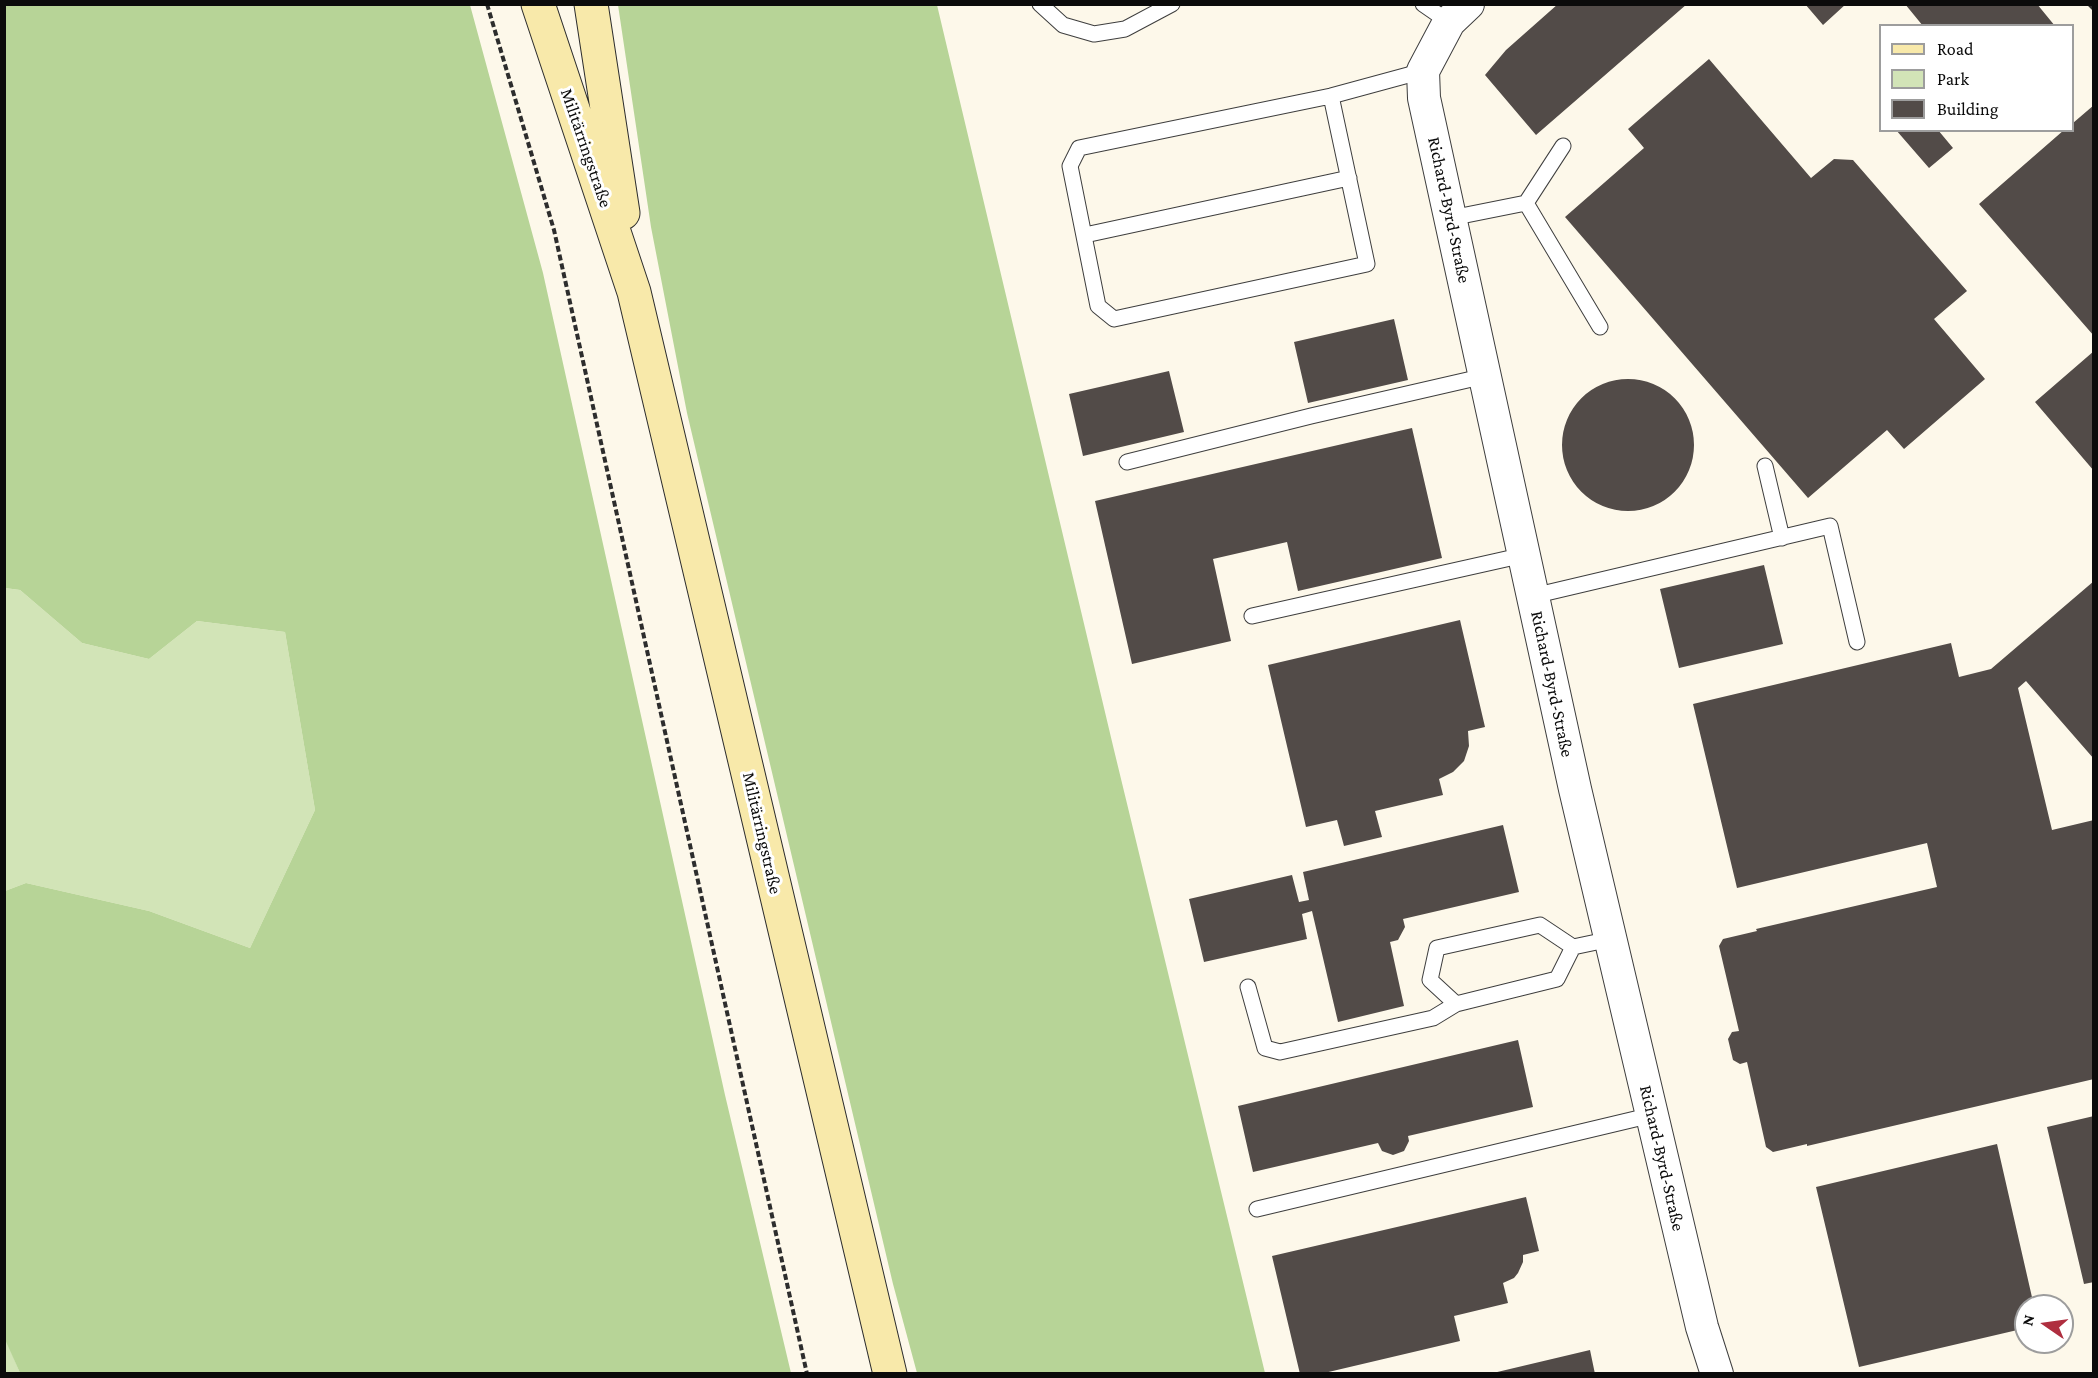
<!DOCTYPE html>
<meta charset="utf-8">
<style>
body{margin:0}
#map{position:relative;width:2098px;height:1378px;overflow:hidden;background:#fdf8ea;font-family:"Crimson Pro",serif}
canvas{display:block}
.frame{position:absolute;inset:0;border:6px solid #0b0b0b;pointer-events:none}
.legend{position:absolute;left:1879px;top:24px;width:195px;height:108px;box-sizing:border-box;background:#fff;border:2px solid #9d9d9d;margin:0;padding:8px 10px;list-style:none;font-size:18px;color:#0b0b0b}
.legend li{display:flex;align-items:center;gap:12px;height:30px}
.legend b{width:30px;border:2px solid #9d9d9d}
.north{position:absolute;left:2014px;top:1294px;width:60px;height:60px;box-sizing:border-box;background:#fff;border:2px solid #9d9d9d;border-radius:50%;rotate:283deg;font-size:16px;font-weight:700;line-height:24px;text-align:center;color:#0b0b0b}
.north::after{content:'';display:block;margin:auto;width:21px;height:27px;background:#af2e3f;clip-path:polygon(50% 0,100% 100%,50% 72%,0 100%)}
</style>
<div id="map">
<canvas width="2098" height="1378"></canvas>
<div class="frame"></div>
<ul class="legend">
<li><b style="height:8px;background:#f8e9aa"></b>Road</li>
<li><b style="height:16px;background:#d2e4b7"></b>Park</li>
<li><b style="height:16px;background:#524b48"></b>Building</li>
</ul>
<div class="north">N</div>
</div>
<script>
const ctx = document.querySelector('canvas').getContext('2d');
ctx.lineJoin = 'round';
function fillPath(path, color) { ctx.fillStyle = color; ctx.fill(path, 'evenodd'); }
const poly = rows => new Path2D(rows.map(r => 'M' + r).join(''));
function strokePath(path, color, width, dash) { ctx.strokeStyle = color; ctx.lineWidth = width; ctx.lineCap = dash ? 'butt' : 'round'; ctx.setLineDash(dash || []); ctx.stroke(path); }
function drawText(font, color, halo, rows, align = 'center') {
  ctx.font = font + ' "Crimson Pro",serif'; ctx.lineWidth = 6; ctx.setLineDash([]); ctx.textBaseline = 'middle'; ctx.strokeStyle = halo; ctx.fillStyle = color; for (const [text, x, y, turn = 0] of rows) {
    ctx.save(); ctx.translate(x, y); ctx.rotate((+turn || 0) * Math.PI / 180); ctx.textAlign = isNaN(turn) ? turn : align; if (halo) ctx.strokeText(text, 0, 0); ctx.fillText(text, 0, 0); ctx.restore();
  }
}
fillPath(poly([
 [5,588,20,590,82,643,149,659,197,621,285,632,315,810,250,948,149,911,26,883,5,891],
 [5,1337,20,1373,5,1373]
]), '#d2e4b7');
fillPath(poly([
 [4,5,470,5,543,273,725,1095,791,1373,20,1373,4,1337,5,891,26,883,149,911,250,948,315,810,285,632,197,621,149,659,82,643,20,590,5,588],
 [618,5,937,5,1114,750,1265,1373,917,1373,893,1284,687,413,651,227]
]), '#b7d497');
fillPath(poly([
 [1558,4,1687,4,1536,135,1485,75,1506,50],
 [1805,4,1846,4,1823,25],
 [1905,4,2037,4,2055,26,1923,26],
 [1709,59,1811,178,1834,159,1853,160,1967,291,1934,319,1985,379,1904,449,1887,430,1808,498,1565,217,1644,148,1628,129],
 [2094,105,2094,336,1979,204,2064,130,2073,130,2073,123],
 [1896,130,1938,130,1953,148,1929,168],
 [1394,319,1408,380,1308,403,1294,342],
 [2094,351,2094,471,2035,402],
 [1169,371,1184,432,1083,456,1069,394],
 '1562 445a66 66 0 1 1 132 0a66 66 0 1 1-132 0Z',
 [1412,428,1442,558,1298,591,1287,542,1213,559,1231,641,1132,664,1095,501],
 [1764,565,1783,644,1679,668,1660,589],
 [2094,581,2094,759,2026,681,2018,688,2052,830,2094,820,2094,1079,1807,1146,1807,1144,1773,1152,1766,1147,1747,1062,1740,1064,1733,1060,1728,1039,1732,1032,1739,1031,1719,946,1723,939,1757,931,1756,929,1937,887,1927,843,1737,888,1693,704,1951,643,1959,677,1991,669],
 [1460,620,1485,727,1468,731,1469,746,1464,761,1453,772,1439,779,1443,795,1375,811,1382,837,1344,846,1337,820,1306,827,1268,665],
 [1503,825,1519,892,1403,919,1405,927,1398,940,1390,942,1404,1006,1338,1022,1312,911,1302,914,1307,939,1204,962,1189,899,1292,875,1299,902,1309,900,1303,872],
 [1518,1040,1533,1107,1408,1136,1409,1141,1404,1151,1393,1155,1382,1151,1378,1143,1253,1172,1238,1106],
 [2094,1116,2094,1282,2084,1284,2047,1127],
 [1997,1144,2034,1306,2026,1306,2026,1328,1859,1367,1816,1187],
 [1526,1197,1539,1251,1523,1255,1523,1262,1518,1273,1514,1278,1503,1283,1508,1303,1454,1316,1460,1341,1320,1374,1300,1374,1272,1256],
 [1590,1350,1595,1374,1493,1374,1493,1373]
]), '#524b48');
const service = poly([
 [1040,4,1063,25,1094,34,1125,29,1172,4],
 [1423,4,1449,22],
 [1331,96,1367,264,1114,319,1098,306,1070,166,1079,148,1331,96,1423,71],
 [1526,203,1563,146],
 [1451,218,1526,203,1600,327],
 [1085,235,1349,178],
 [1127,462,1311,416,1485,376],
 [1765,466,1782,538],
 [1533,596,1830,526,1857,642],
 [1252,616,1524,555],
 [1573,947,1557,979,1456,1004,1430,980,1437,948,1540,925,1573,947,1611,939],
 [1248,987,1265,1048,1280,1052,1433,1018,1456,1004],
 [1257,1209,1652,1115]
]);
const minor = poly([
 [1468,4,1449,22,1423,71,1424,98,1575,789,1702,1327,1717,1374]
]);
const secondary = poly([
 [538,4,634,292,890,1374],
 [591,4,623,213]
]);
strokePath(service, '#3e3e3e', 17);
strokePath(minor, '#3e3e3e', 34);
strokePath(secondary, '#2d2d2d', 35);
strokePath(poly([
 [487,4,554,230,807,1374],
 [2089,4,2094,9]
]), '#2d2d2d', 4, [6, 3]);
strokePath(service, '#fff', 15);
strokePath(minor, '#fff', 32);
strokePath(secondary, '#f8e9aa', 33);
drawText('18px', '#0b0b0b', '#fff', [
 ["Militärringstraße",586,148,71],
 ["Richard-Byrd-Straße",1449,210,78],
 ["Richard-Byrd-Straße",1552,684,78],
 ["Militärringstraße",762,833,77],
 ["Richard-Byrd-Straße",1662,1158,77]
]);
</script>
